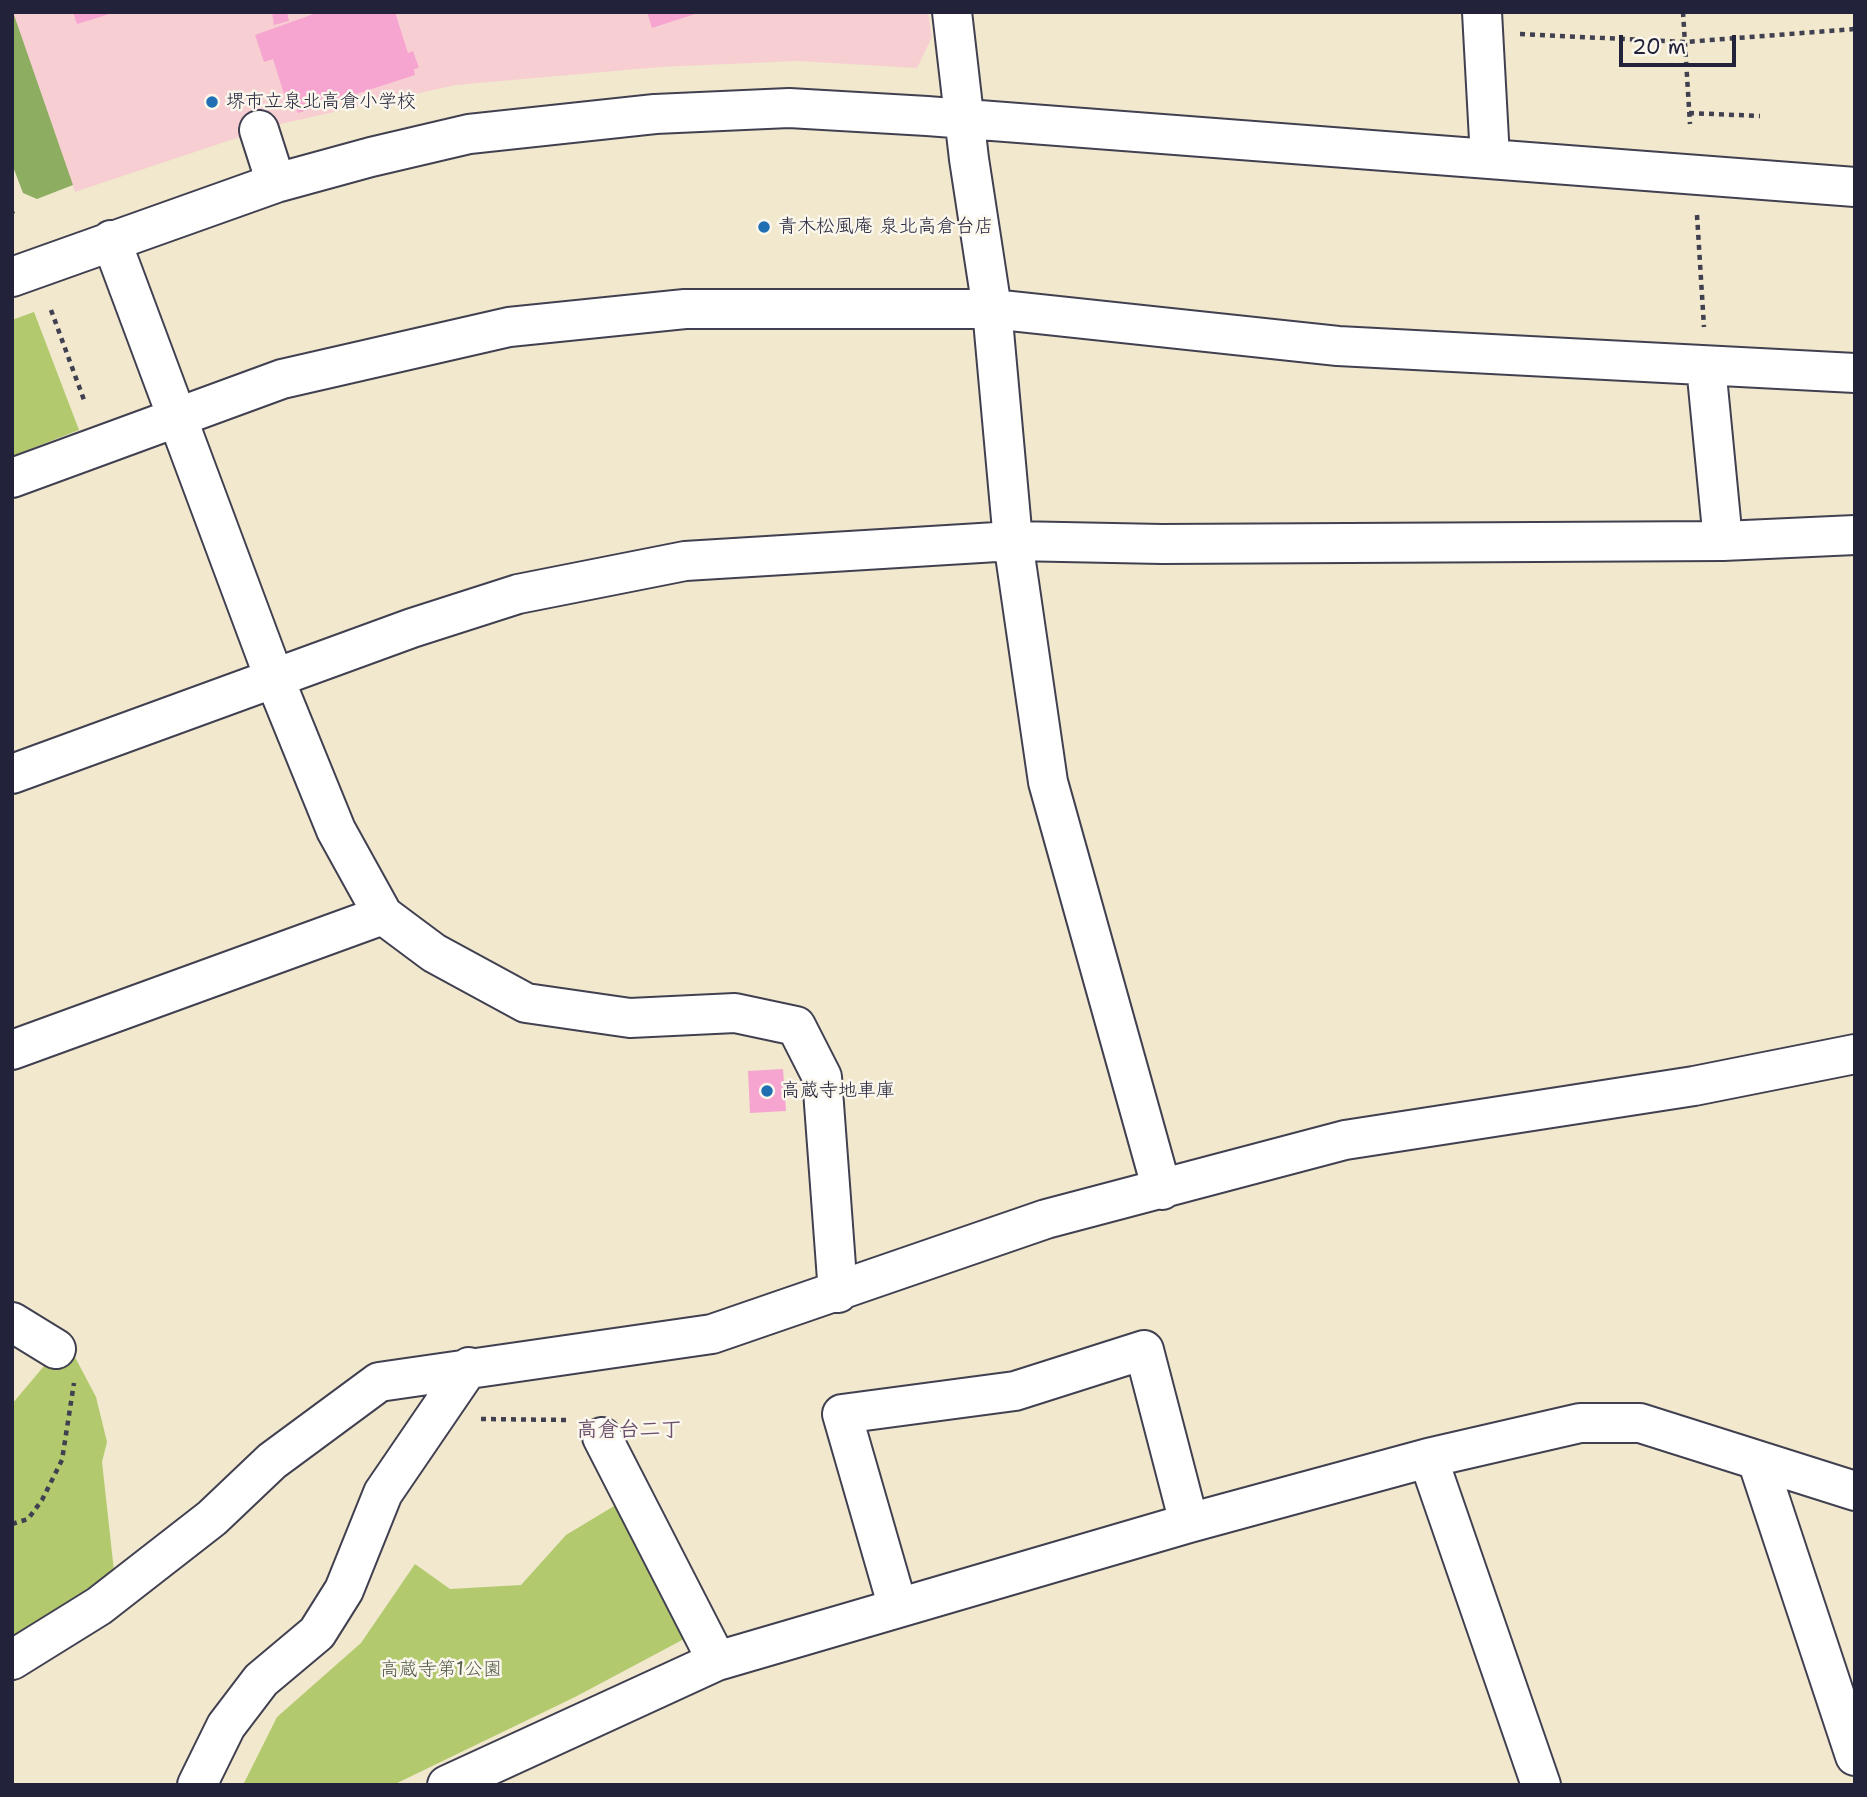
<!DOCTYPE html>
<meta charset="utf-8">
<style>
body{margin:0}
#map{position:relative;width:1867px;height:1797px;overflow:hidden;background:#f1e8cd;font-family:"Shantell Sans",sans-serif}
canvas{display:block}
.frame{position:absolute;inset:0;border:14px solid #22223b;pointer-events:none}
.scale{position:absolute;left:1619px;top:35px;width:117px;height:32px;box-sizing:border-box;border:4px solid #22223b;border-top:0;padding-left:9px;font-size:21px;line-height:24px;white-space:nowrap;color:#22223b;-webkit-text-stroke:5px #fbf7ec;paint-order:stroke}
</style>
<div id="map">
<canvas width="1867" height="1797"></canvas>
<div class="frame"></div>
<div class="scale">20 m</div>
</div>
<script>
const ctx = document.querySelector('canvas').getContext('2d');
ctx.lineJoin = 'round';
function fillPath(path, color) { ctx.fillStyle = color; ctx.fill(path, 'evenodd'); }
const poly = rows => new Path2D(rows.map(r => 'M' + r).join(''));
function strokePath(path, color, width, dash) { ctx.strokeStyle = color; ctx.lineWidth = width; ctx.lineCap = dash ? 'butt' : 'round'; ctx.setLineDash(dash || []); ctx.stroke(path); }
function drawText(font, color, halo, rows, align = 'center') {
  ctx.font = font + ' "Shantell Sans","Klee One",sans-serif'; ctx.lineWidth = 5; ctx.setLineDash([]); ctx.textBaseline = 'middle'; ctx.strokeStyle = halo; ctx.fillStyle = color; for (const [text, x, y, turn = 0] of rows) {
    ctx.save(); ctx.translate(x, y); ctx.rotate((+turn || 0) * Math.PI / 180); ctx.textAlign = isNaN(turn) ? turn : align; if (halo) ctx.strokeText(text, 0, 0); ctx.fillText(text, 0, 0); ctx.restore();
  }
}
fillPath(poly([
 [12,12,928,12,932,37,917,68,797,61,660,67,456,85,276,125,75,192]
]), '#f7cfd2');
fillPath(poly([
 [34,312,79,430,12,456,12,320],
 [66,1340,96,1397,107,1442,102,1462,114,1571,12,1641,12,1404],
 [619,1503,684,1639,575,1697,393,1785,243,1785,277,1717,361,1643,415,1564,450,1589,521,1585,566,1535]
]), '#b2c96d');
fillPath(poly([
 [13,12,73,185,37,199,23,193,12,164]
]), '#8dad60');
fillPath(poly([
 [73,12,113,12,113,13,77,24],
 [272,12,287,12,289,21,274,25],
 [319,12,395,12,408,53,413,51,419,68,414,69,415,75,298,113,290,91,284,94,273,59,264,62,255,35],
 [647,12,698,12,698,13,652,28],
 [783,1069,786,1111,750,1113,748,1071]
]), '#f6a5d0');
const minor = poly([
 [952,12,969,159,992,309,1013,541,1048,782,1162,1190],
 [1482,12,1490,158],
 [259,130,276,183],
 [111,240,275,680,336,830,383,915,434,953,526,1003,630,1018,735,1013,796,1026,822,1077,838,1293],
 [12,277,276,183,371,157,469,134,655,114,789,108,927,116,1855,187],
 [1706,366,1723,541],
 [12,478,282,379,509,327,685,309,992,309,1338,346,1855,373],
 [12,774,412,628,518,594,685,561,1013,541,1162,544,1723,541,1855,535],
 [12,1050,383,915],
 [12,1322,56,1349],
 [602,1437,717,1661],
 [1428,1458,1541,1785],
 [1758,1463,1855,1756],
 [898,1608,842,1414,1015,1391,1144,1350,1189,1523],
 [12,1660,99,1606,212,1518,272,1461,379,1382,712,1334,1046,1219,1345,1140,1694,1086,1855,1054],
 [197,1785,226,1726,261,1680,317,1633,344,1590,383,1493,469,1367],
 [447,1785,717,1661,1189,1523,1428,1458,1580,1423,1640,1423,1855,1491]
]);
strokePath(minor, '#414051', 42);
strokePath(poly([
 [1683,12,1690,124],
 [1520,34,1685,42,1855,29],
 [1689,113,1760,116],
 [12,212,13,214],
 [1697,215,1704,327],
 [51,310,84,400],
 [481,1419,567,1420],
 [12,1524,28,1519,42,1500,62,1460,74,1383]
]), '#414051', 4.5, [5, 5]);
strokePath(minor, '#fff', 38);
for (const [x, y, r, color] of [
 [212,102,7,"#1f6fb2"],
 [764,227,7,"#1f6fb2"],
 [767,1091,7,"#1f6fb2"]
]) { const dot = new Path2D(); dot.arc(x, y, r, 0, 2 * Math.PI); ctx.fillStyle = color; ctx.fill(dot); strokePath(dot, '#fbf7ec', 2.5); }
drawText('19px', '#22223b', '#fbf7ec', [
 ["堺市立泉北高倉小学校",226,102],
 ["青木松風庵 泉北高倉台店",778,227],
 ["高蔵寺地車庫",781,1091]
], 'left');
drawText('19px', '#545c4c', '#fbf7ec', [
 ["高蔵寺第1公園",441,1670]
]);
drawText('bold 21px', '#6c506f', '#fbf7ec', [
 ["高倉台二丁",629,1431]
]);
</script>
